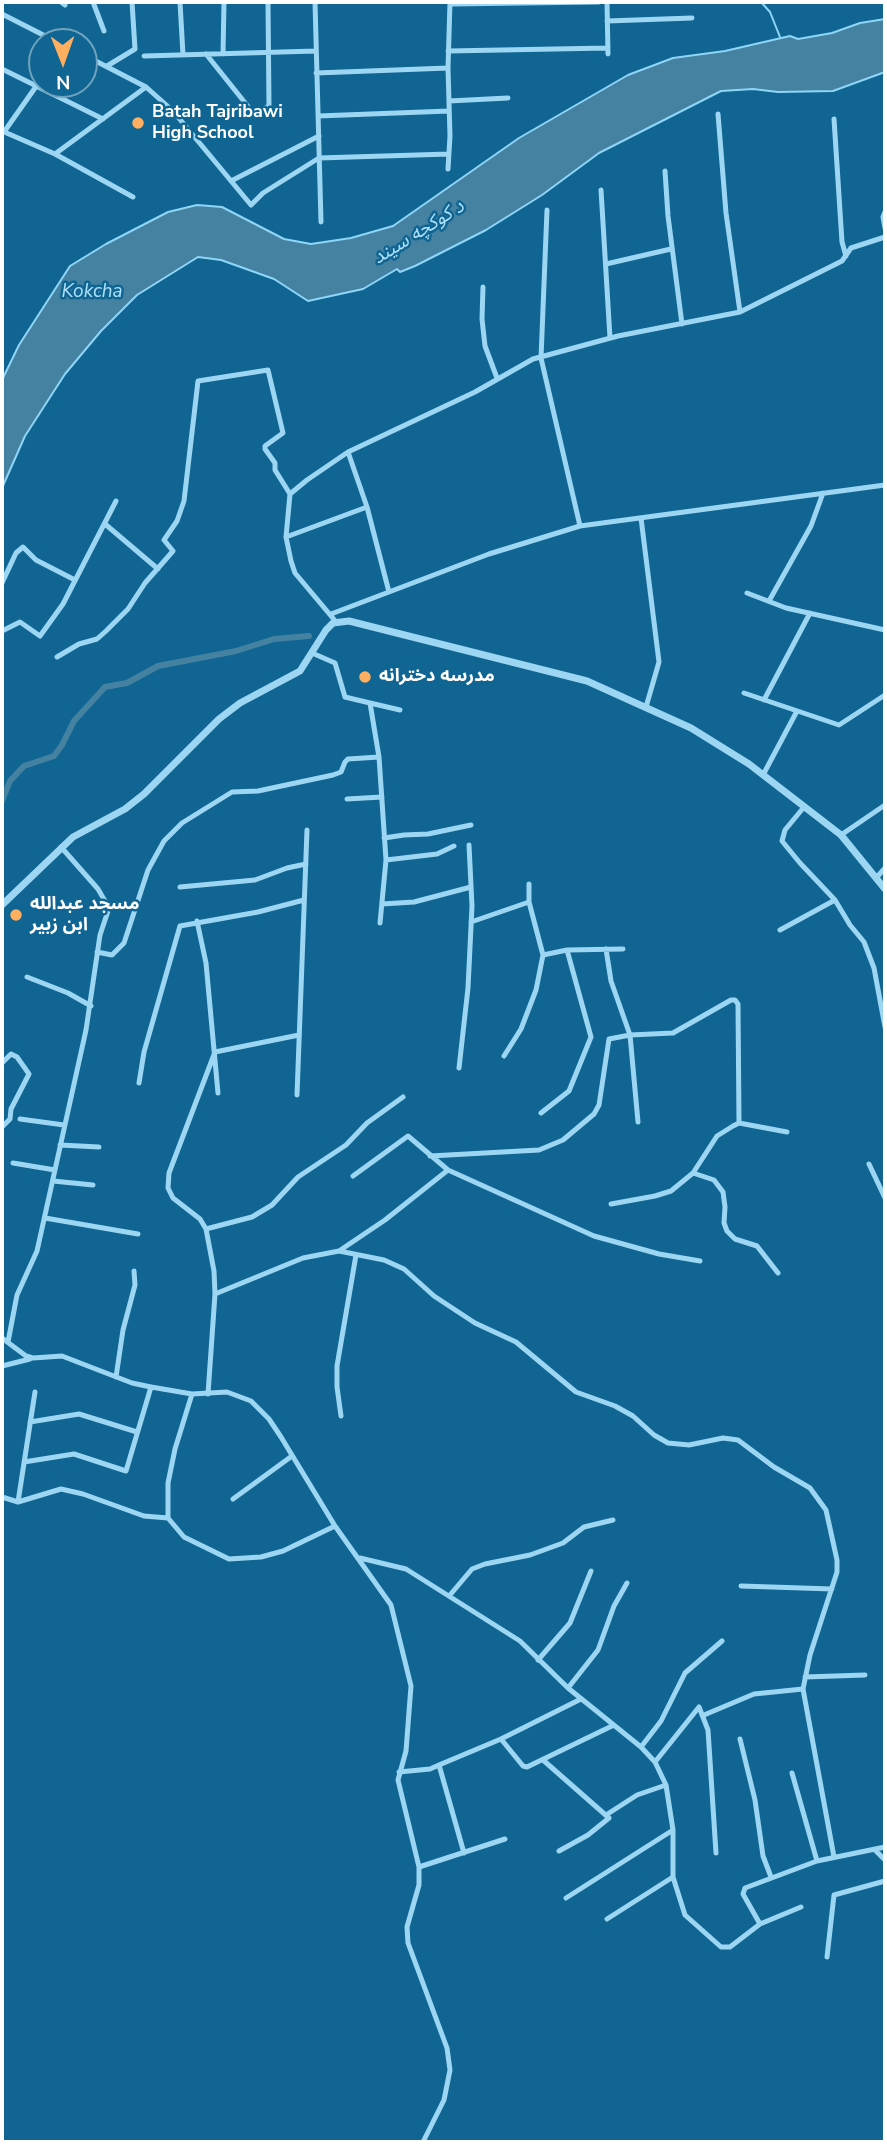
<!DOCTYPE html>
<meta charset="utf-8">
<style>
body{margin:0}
#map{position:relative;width:887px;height:2144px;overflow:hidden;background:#106593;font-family:"Nunito Sans",sans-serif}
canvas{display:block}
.frame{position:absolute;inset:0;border:4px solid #fff;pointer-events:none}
.north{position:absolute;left:28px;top:28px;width:70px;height:70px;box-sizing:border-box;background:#106593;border:2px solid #70a3be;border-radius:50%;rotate:179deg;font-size:19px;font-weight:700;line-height:28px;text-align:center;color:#fff}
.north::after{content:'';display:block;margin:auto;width:24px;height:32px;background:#ffaf5f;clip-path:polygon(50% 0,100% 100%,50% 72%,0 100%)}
</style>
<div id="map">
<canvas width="887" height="2144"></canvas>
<div class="frame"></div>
<div class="north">N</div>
</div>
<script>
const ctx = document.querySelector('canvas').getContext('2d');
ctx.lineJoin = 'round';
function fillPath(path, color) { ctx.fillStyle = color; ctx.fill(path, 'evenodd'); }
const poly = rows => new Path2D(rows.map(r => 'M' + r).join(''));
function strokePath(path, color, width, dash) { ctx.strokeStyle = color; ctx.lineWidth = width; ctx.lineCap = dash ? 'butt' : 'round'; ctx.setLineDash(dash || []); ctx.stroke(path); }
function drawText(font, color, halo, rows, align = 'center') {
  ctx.font = font + ' "Nunito Sans","Noto Sans Arabic",sans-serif'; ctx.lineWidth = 5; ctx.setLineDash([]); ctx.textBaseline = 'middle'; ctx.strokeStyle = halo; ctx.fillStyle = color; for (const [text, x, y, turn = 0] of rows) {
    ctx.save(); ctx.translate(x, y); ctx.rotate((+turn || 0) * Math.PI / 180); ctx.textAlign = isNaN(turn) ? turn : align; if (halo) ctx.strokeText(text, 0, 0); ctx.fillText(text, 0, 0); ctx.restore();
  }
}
const water = poly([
 [885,19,885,72,833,91,778,92,753,89,721,91,599,153,542,195,486,230,415,266,400,272,397,269,363,289,308,301,274,279,221,260,198,257,137,295,101,331,65,374,25,436,2,488,2,380,19,345,70,266,106,244,168,212,197,205,222,207,284,239,311,244,351,238,393,226,519,138,628,75,673,58,725,51,790,36,798,39,832,33,860,23,885,19]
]);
fillPath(water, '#4582a2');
strokePath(water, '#8ed5f7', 2);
strokePath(poly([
 [761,2,770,12,780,37]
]), '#8ed5f7', 2);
strokePath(poly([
 [2,801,10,781,24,766,54,756,62,745,74,721,105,687,127,683,158,666,236,651,274,639,309,636]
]), '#4582a2', 6);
strokePath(poly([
 [61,2,65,5],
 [93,2,104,31],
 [180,2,183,55],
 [315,2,321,222],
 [607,2,608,54],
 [450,4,599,2],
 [2,14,57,42],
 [607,21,692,18],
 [448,51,608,48],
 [206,54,254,114,269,106,268,2],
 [223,54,224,2],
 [84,55,146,87,173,111,251,205,263,193,319,158,449,154],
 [144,56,316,51],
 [107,66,135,49,132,2],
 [2,69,103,119],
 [316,73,448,68],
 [449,101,508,98],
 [718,114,726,213,740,312],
 [318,116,449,111],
 [834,119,842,242,846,256],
 [2,131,55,154,133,197],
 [4,132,42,78],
 [55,154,146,87],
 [448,169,450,136,448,68,450,2],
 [665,171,668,216,682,324],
 [231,181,319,136],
 [601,190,610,338],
 [547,210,541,358,580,526],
 [885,212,883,217,885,228],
 [606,264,671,249],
 [483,287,482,319,485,346,497,378],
 [348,452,367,507,389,592],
 [641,518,659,662,646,707],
 [105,524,158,569],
 [286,537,367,507],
 [2,583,16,553,23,547,36,560,75,580],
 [747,593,786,608,885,630],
 [769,601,811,526,823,493],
 [331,614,489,554,580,526,885,485],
 [337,623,295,573,291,561,286,537,290,494,307,480,348,452,475,392,533,359,618,336,740,312,842,261,851,248,885,237],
 [2,631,20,622,40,636,63,604,116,501],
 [57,657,79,644,97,639,106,631,128,609,145,583,173,551,164,540,177,521,184,501,198,381,268,370,283,433,265,446,265,449,275,463,275,470,290,494],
 [744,693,839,725,885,695],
 [764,700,810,613],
 [370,703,400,710],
 [379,757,386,860,380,923],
 [763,775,797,711],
 [347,799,382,797],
 [804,807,785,830,782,841,800,863,835,900,850,925,864,942,874,968,885,1027],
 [841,835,885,805],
 [384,838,404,835,428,834,471,825],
 [386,860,437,854,454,846],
 [877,877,885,868],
 [180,887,255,880,287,868,306,864],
 [382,904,414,902,471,887],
 [197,921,206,963,218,1093],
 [471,922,529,902],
 [780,930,835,900],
 [606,949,611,981,630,1035,638,1122],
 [97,952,112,955,124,943,148,870,164,841,182,823,232,792,258,791,333,775,341,772,345,762,348,759,379,757,370,703,345,697,335,663,312,653],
 [543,955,567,950,623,949],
 [27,977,68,993,91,1006],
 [504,1056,521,1029,536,990,543,955,529,902,529,884],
 [2,1063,11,1054,17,1057,29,1074,11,1109,10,1119,2,1127],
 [459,1068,468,988,472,906,469,845],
 [139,1083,144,1052,180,926,258,912,304,900],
 [297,1095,307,830],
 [541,1113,569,1091,591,1037,567,950],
 [20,1119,64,1125],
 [60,1145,99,1147],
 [430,1156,539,1150,563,1140,594,1114,599,1105,609,1039,630,1035,673,1033,731,1000,735,1000,738,1004,739,1123],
 [13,1163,55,1170],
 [869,1164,885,1198],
 [693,1173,714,1180,723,1192,725,1207,724,1223,727,1231,735,1239,757,1246,778,1273],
 [353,1176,408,1136,448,1170,594,1236,659,1254,700,1261],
 [53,1181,93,1185],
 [611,1204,655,1196,671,1191,693,1173,717,1136,733,1126,739,1123,787,1132],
 [45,1218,138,1234],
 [206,1229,252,1217,272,1205,298,1177,346,1145,367,1123,403,1097],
 [339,1251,385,1220,448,1170],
 [215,1294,303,1258,339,1251,384,1260,404,1269,434,1296,475,1323,516,1342,576,1392,615,1406,633,1416,654,1435,668,1443,689,1445,723,1438,738,1440,774,1467,810,1488,826,1510,837,1560,837,1572,810,1655,803,1689,834,1857],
 [2,1338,26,1356,33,1358,62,1356,132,1383,151,1387,192,1394,227,1392,251,1401,269,1419,281,1437,335,1526,283,1551,261,1557,229,1559,184,1537,168,1518,144,1516,83,1494,61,1489,18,1502,2,1497],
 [8,1342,17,1295,37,1251,86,1030,100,935,109,908,98,889,61,847],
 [2,1366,30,1359],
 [116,1377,123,1330,135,1285,134,1271],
 [208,1394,215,1294,214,1271,206,1229,200,1219,173,1198,168,1188,169,1173,215,1052,299,1035],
 [341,1416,337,1387,337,1366,356,1255],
 [30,1422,79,1414,137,1432],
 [24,1462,74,1454,126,1471,151,1387],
 [233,1499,292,1456],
 [18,1502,35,1392],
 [168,1518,168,1483,175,1449,192,1394],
 [335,1526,391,1605,411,1686,406,1751,398,1780,419,1867,419,1885,407,1927,408,1943,447,2048,450,2070,444,2100,423,2142],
 [360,1558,406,1569,520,1641,568,1688,641,1747,655,1762,666,1785,673,1830,673,1877,685,1915,721,1947,730,1947,760,1924,801,1907],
 [741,1586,832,1589],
 [450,1595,472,1569,485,1564,530,1555,563,1543,584,1527,613,1520],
 [538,1660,570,1623,591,1571],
 [805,1677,865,1675],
 [568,1688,598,1650,614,1606,627,1583],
 [704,1715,754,1694,803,1689],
 [501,1739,523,1766,527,1767,614,1725],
 [740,1739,755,1800,763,1856,771,1877],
 [641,1747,661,1721,685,1673,722,1641],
 [543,1760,609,1818,588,1835,559,1851],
 [655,1762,699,1707,708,1730,716,1853],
 [439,1765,464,1853],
 [399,1772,430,1769,439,1765,501,1739,581,1699],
 [792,1773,817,1861],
 [606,1815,637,1795,666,1785],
 [875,1850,885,1860],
 [419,1867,505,1839],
 [566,1898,673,1830],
 [607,1919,673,1877],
 [760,1924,743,1894,745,1888,817,1861,885,1847],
 [827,1957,834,1895,885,1881]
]), '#9dd6f3', 5);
strokePath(poly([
 [2,905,73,837,125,809,144,794,219,719,240,703,300,671,326,630,333,623,349,621,587,681,691,728,749,764,841,835,885,889]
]), '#9dd6f3', 7);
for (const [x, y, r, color] of [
 [138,123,7,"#ffaf5f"],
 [365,677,7,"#ffaf5f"],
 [16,915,7,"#ffaf5f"]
]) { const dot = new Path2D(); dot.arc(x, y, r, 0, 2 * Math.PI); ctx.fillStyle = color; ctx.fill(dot); strokePath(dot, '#106593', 2.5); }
drawText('bold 18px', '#fff', '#106593', [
 ["Batah Tajribawi",152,113],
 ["High School",152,134],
 ["مدرسه دخترانه",379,677],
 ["مسجد عبدالله",30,905],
 ["ابن زبیر",30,926]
], 'left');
drawText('italic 19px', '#ade1fa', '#106593', [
 ["د کوکچه سیند",419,233,-32],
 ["Kokcha",92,292]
]);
</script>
